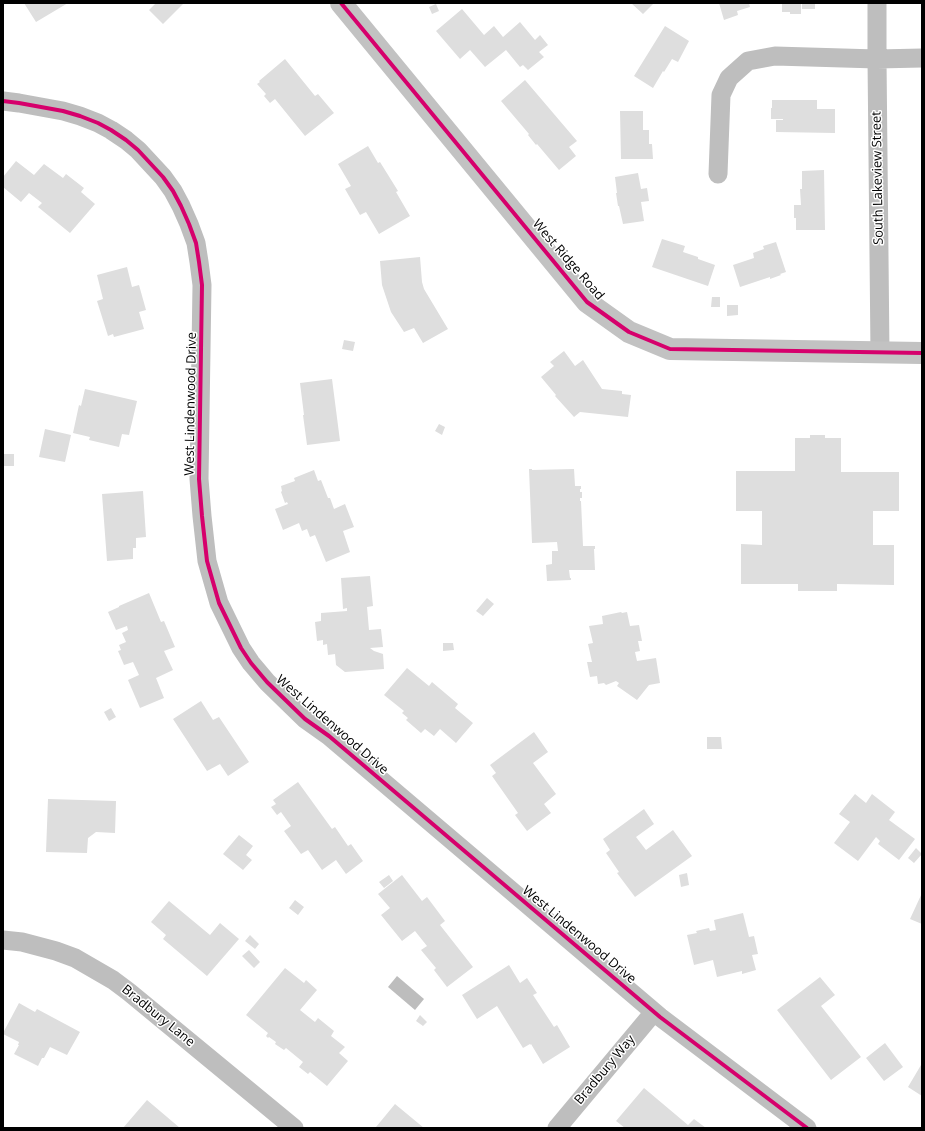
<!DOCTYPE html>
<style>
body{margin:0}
#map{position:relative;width:925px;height:1131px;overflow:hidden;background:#fff;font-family:"Open Sans",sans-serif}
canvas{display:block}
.frame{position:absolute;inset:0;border:4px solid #000;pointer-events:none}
</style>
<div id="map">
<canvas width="925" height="1131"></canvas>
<div class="frame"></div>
</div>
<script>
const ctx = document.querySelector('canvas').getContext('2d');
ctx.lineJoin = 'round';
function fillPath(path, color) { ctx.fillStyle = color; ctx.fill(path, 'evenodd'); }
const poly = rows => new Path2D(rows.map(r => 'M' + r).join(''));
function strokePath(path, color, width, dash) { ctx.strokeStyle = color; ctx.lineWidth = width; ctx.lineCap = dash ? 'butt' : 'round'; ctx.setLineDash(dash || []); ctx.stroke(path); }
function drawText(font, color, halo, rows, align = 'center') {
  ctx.font = font + ' "Open Sans",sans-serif'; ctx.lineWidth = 3; ctx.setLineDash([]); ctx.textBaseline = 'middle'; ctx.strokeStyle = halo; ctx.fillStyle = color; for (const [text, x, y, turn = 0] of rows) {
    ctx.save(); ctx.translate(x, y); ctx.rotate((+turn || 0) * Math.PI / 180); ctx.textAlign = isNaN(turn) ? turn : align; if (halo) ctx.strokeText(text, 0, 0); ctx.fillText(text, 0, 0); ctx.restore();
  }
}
fillPath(poly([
 [397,976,424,999,415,1010,388,987]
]), '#bdbdbd');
fillPath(poly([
 [24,3,68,3,36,22],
 [156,3,184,3,163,24,149,10],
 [631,3,654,3,643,14],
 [719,3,749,3,750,7,737,11,738,15,724,20],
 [782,3,801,3,801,14,790,14,790,12,782,12],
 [802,3,815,3,815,9,802,9],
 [436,4,439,11,432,14,429,7],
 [462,9,484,35,494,26,503,37,520,22,535,40,540,35,548,45,539,52,544,57,528,70,523,65,520,67,506,50,485,67,470,50,460,59,436,31],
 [665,26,689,41,678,62,672,59,664,72,663,71,653,88,634,76],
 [285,59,315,96,318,94,334,113,305,136,275,99,270,103,264,96,266,94,257,84,260,82,259,81],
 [525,80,577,141,569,147,576,156,559,170,537,144,536,145,528,135,529,134,501,101],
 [772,100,817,100,817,109,835,109,835,133,776,132,776,120,783,120,783,119,771,119,771,108,772,108],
 [620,111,643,111,643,130,649,130,649,144,652,144,653,159,621,159],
 [368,146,378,163,380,162,398,191,396,192,410,216,379,234,366,212,360,215,345,189,351,186,338,164],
 [16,161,34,175,44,164,63,178,66,174,84,188,81,192,95,204,70,233,38,207,42,203,29,193,21,202,3,187,3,177],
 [824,170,825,230,796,230,796,218,794,218,794,205,801,205,800,189,802,189,802,171],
 [638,173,641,189,647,188,649,201,641,202,644,221,623,224,619,206,618,206,616,193,617,193,615,177],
 [662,239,685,246,683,252,698,257,698,259,715,265,708,286,652,267],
 [776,242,786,272,780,274,781,275,770,279,770,277,740,287,733,265,754,258,753,253,764,249,763,246],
 [420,257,422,282,424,289,448,329,423,343,414,328,404,332,391,312,382,285,380,261],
 [127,267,132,287,139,285,146,310,139,312,144,329,114,337,113,334,108,336,97,301,103,299,97,275],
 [712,297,720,297,720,307,711,307],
 [727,305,738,305,738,315,727,316],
 [344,340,355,342,353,351,342,349],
 [564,351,575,366,583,360,602,389,622,391,622,394,631,395,628,417,580,412,574,417,555,396,556,395,541,377,554,366,550,362],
 [332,379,340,441,307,445,303,415,304,415,300,383],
 [85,389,137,401,129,435,122,434,119,447,89,440,90,437,73,433,79,405,81,406],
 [439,424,445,427,442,435,435,431],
 [45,429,71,435,65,462,39,457],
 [810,435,825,435,825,438,841,438,841,472,899,472,899,511,873,511,873,545,894,545,894,585,837,584,837,591,798,591,798,584,741,584,741,544,762,545,762,511,736,511,736,471,795,471,795,438,810,438],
 [3,454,14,454,14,466,3,466],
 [529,469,532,469,532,470,574,469,575,486,581,486,581,489,580,489,580,492,582,492,582,498,580,498,580,501,581,501,583,546,595,546,595,549,594,549,595,570,569,570,570,578,571,578,571,580,547,581,546,565,552,564,552,551,558,551,557,542,532,543],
 [314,470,318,481,321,480,328,498,330,498,334,509,345,504,354,527,343,531,350,552,326,562,315,535,310,537,307,529,302,531,299,523,283,530,275,509,288,504,287,502,285,503,281,492,282,491,281,486,295,481,294,478],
 [143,491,146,537,136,538,136,548,133,548,133,559,107,561,102,494],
 [370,576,373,606,367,607,369,630,381,629,383,647,370,648,374,651,383,654,384,669,345,672,336,665,335,654,328,655,327,644,323,645,323,640,317,641,315,622,321,621,321,613,347,611,347,608,343,609,341,578],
 [149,593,161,622,164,621,175,647,164,651,173,670,156,678,164,698,140,708,128,680,139,675,133,662,124,665,118,651,121,650,119,645,126,642,122,633,128,630,127,626,116,630,108,612,119,607,119,606],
 [487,598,494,604,483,616,476,611],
 [621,612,622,613,627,612,630,626,639,625,642,641,638,641,640,651,635,652,637,661,656,658,660,683,649,685,637,700,617,686,619,683,616,681,606,685,604,683,598,684,597,676,590,677,587,662,592,662,588,644,593,643,589,626,603,624,602,616],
 [443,643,453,643,454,650,443,651],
 [407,668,429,686,432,682,458,704,455,708,473,723,456,743,440,729,434,736,425,729,421,733,406,720,408,718,402,713,404,711,384,695],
 [201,701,213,720,219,717,249,762,228,776,220,764,207,771,173,719],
 [111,708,116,717,109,721,104,712],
 [534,732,548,752,533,763,556,794,544,804,551,813,527,831,515,815,518,813,492,776,496,773,490,765],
 [707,737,721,737,722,749,707,749],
 [298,782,332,829,335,827,348,846,351,844,363,861,346,874,336,860,322,870,308,850,301,854,284,831,291,826,281,812,277,815,271,807,276,804,273,800],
 [855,794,866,803,872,794,895,812,889,820,915,839,899,860,878,844,880,841,876,837,858,861,834,843,850,822,839,814],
 [48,799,116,801,115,833,96,832,88,838,87,853,46,852],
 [644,809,654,824,636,837,646,850,673,830,692,856,635,897,617,873,619,872,606,853,610,850,603,839],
 [239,835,253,846,246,855,252,860,243,870,223,854],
 [916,848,922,854,914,863,908,858],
 [687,873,689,885,681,887,679,875],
 [389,875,393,881,384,888,379,882],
 [402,875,422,901,427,897,445,921,440,925,473,967,447,987,434,970,436,968,421,950,427,946,415,931,402,941,381,915,390,908,378,894],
 [922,893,922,924,910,919],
 [295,900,304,907,298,915,289,908],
 [169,901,210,935,220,923,239,939,207,976,163,939,166,935,151,922],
 [743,913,749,937,754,936,758,954,752,955,756,970,742,974,742,971,717,977,713,960,694,965,687,935,697,933,696,931,709,928,710,931,716,930,714,920],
 [250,935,259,944,255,949,245,941],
 [249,950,260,962,254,968,242,956],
 [509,965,520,983,527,978,537,993,533,995,554,1027,557,1025,570,1047,543,1064,531,1044,530,1045,530,1044,523,1048,497,1006,477,1019,462,995],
 [285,968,304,983,306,980,317,990,300,1010,315,1022,318,1018,334,1031,331,1036,345,1047,339,1053,348,1061,327,1086,310,1072,308,1074,299,1067,303,1062,286,1048,284,1050,275,1044,276,1042,269,1037,268,1038,266,1036,268,1033,246,1015],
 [820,977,835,995,821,1006,861,1057,831,1080,777,1010],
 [19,1003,35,1012,37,1009,80,1032,67,1055,50,1047,44,1058,42,1058,38,1066,14,1054,19,1045,18,1045,19,1042,3,1034,3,1033],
 [420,1015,427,1022,423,1026,416,1021],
 [885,1043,903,1067,884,1081,866,1058],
 [921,1065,922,1066,922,1096,908,1087],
 [644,1088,688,1125,694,1119,706,1128,625,1128,616,1121],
 [147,1100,180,1128,123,1128],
 [395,1104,424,1128,377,1128,376,1127]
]), '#dedede');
strokePath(poly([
 [877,3,877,59,880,353],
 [3,101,19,103,63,111,80,116,98,123,111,130,126,140,138,150,163,177,173,191,181,206,189,224,196,243,199,262,202,285,199,479,202,516,207,561,219,603,241,648,251,663,267,682,305,719,329,736,660,1017,807,1128],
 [718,174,721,95,729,78,748,61,775,56,877,59,922,58],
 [3,940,22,942,56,951,75,958,113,980,129,992,294,1128],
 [557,1128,654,1012]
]), '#bebebe', 19);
strokePath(poly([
 [341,3,587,302,629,332,670,349,922,353]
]), '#c2c2c2', 22);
strokePath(poly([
 [341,3,587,302,629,332,670,349,922,353],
 [3,101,19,103,63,111,80,116,98,123,111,130,126,140,138,150,163,177,173,191,181,206,189,224,196,243,199,262,202,285,199,479,202,516,207,561,219,603,241,648,251,663,267,682,305,719,329,736,660,1017,807,1128]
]), '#d6006c', 4);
drawText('13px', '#000', '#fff', [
 ["South Lakeview Street",878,178,-91],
 ["West Ridge Road",568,260,49],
 ["West Lindenwood Drive",191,404,-89],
 ["West Lindenwood Drive",332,725,41],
 ["West Lindenwood Drive",579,935,40],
 ["Bradbury Lane",158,1016,39],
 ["Bradbury Way",605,1070,-50]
]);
</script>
